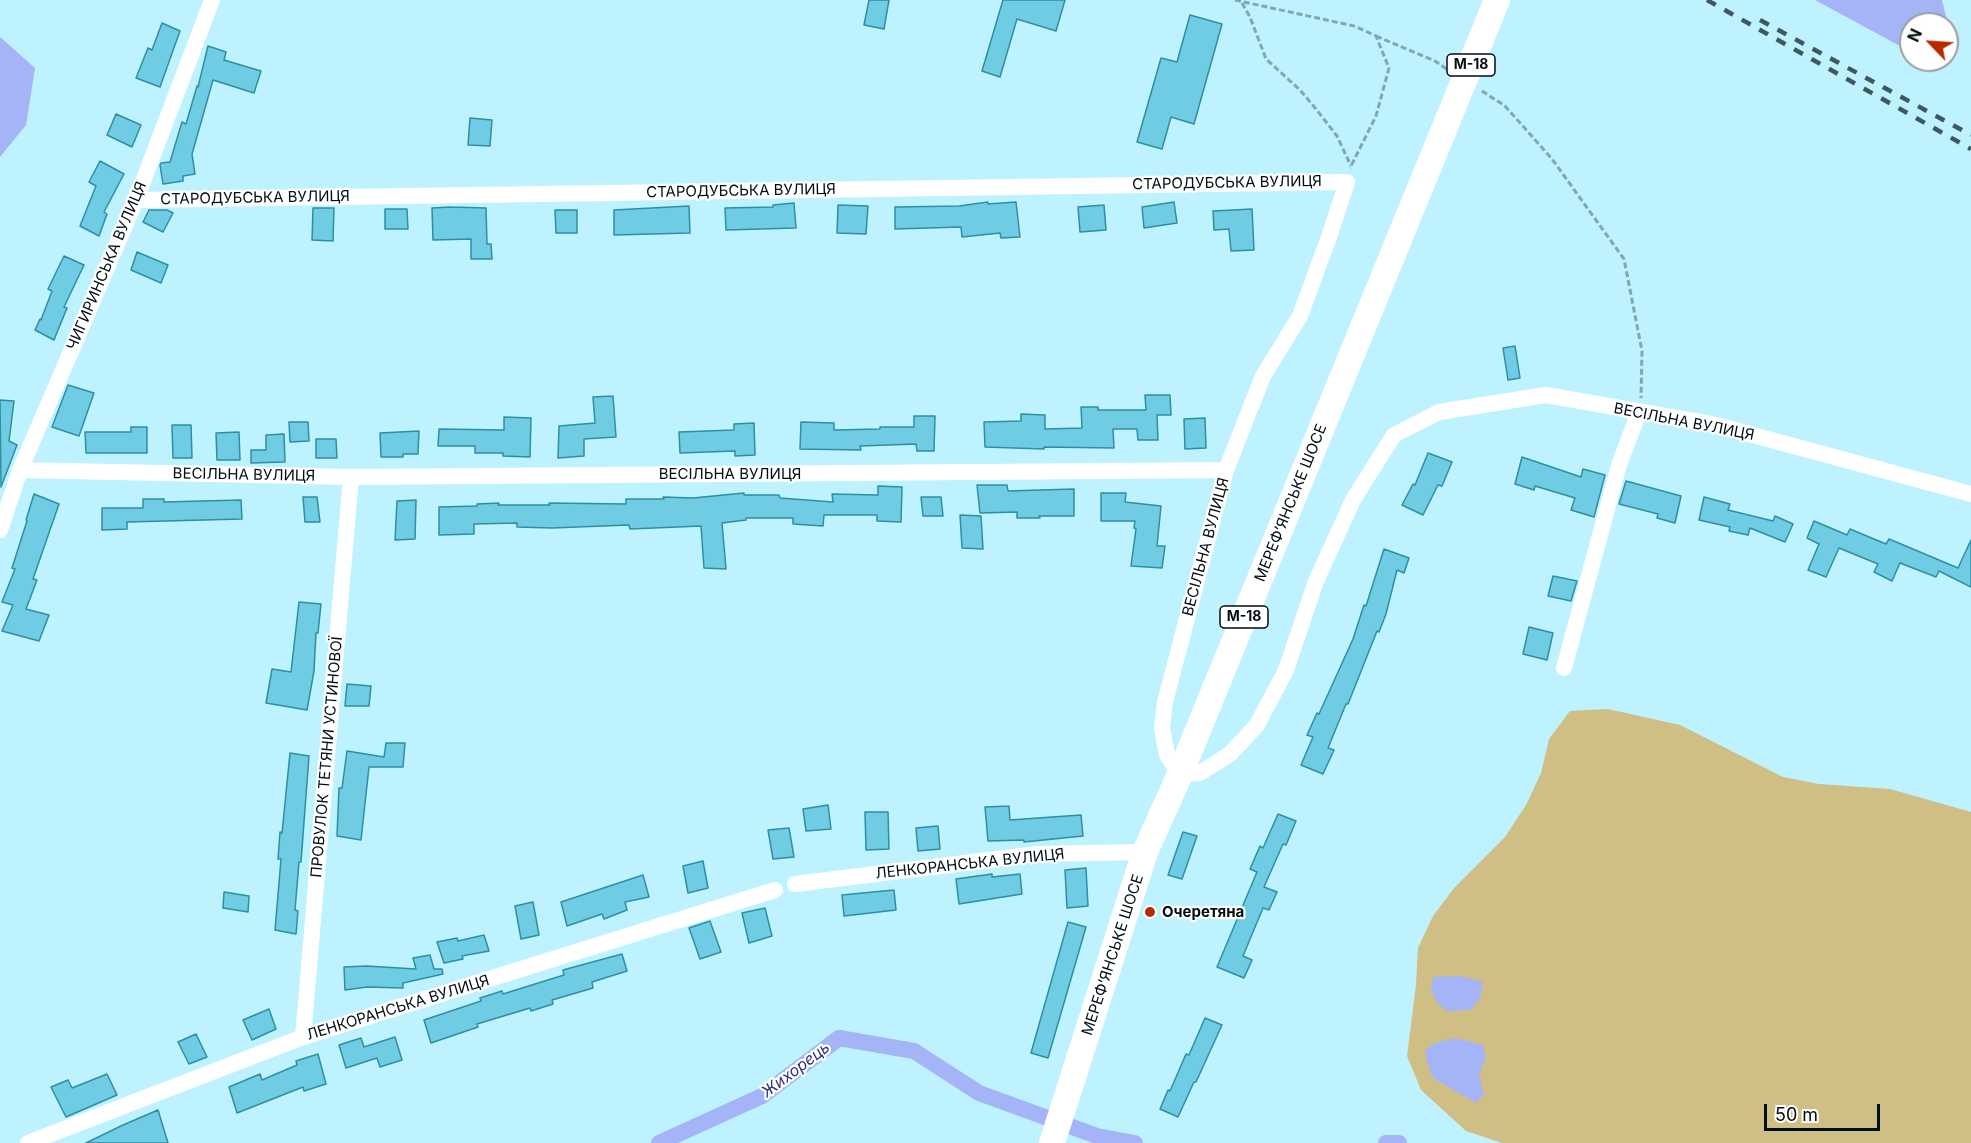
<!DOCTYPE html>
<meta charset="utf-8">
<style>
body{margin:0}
#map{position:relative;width:1971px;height:1143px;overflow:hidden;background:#bef2ff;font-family:Inter,sans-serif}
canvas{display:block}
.north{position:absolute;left:1899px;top:12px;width:60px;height:60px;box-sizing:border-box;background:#fff;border:2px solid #999fa1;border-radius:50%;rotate:295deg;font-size:16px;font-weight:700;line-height:24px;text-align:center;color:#000e13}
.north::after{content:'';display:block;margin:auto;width:21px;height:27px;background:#b62b00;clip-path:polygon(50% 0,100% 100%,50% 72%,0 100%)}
.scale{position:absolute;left:1764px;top:1104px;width:116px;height:27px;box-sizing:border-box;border:3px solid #000e13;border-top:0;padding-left:8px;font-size:18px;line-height:21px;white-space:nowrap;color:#000e13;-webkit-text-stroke:4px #fff;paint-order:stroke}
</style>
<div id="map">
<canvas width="1971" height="1143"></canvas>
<div class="north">N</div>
<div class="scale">50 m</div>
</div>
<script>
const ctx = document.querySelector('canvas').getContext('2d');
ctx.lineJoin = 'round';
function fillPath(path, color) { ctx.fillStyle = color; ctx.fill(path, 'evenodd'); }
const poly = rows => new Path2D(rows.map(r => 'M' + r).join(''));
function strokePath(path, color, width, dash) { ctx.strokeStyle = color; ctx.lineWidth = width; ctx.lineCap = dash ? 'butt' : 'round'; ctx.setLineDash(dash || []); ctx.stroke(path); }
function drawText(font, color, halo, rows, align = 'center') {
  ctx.font = font + ' Inter,sans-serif'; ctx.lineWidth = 4.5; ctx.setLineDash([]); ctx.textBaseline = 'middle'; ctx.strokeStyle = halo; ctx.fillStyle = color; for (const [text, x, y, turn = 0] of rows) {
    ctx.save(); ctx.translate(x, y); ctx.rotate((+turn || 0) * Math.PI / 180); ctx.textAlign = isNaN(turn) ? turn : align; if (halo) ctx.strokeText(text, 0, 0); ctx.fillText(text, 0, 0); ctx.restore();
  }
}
fillPath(poly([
 [1608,709,1680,725,1783,777,1819,784,1890,789,1971,812,1971,1143,1502,1143,1466,1131,1421,1090,1407,1056,1416,985,1418,948,1433,916,1454,888,1505,837,1526,805,1541,773,1549,739,1570,711]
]), '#cfbf85');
fillPath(poly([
 [1815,0,1942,0,1953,46,1947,48,1947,24,1911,24,1911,52],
 [0,37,35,68,26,125,0,157],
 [1460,976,1483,982,1480,999,1470,1010,1448,1011,1437,1003,1431,989,1433,977],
 [1456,1038,1483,1045,1486,1057,1479,1075,1484,1095,1476,1103,1433,1078,1427,1062,1425,1050,1435,1043]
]), '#a5b4f7');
strokePath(poly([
 [659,1143,762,1096,839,1038,914,1051,979,1093,1097,1136,1135,1143],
 [1386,1143,1399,1143]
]), '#a5b4f7', 16);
const building = poly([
 [869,0,889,0,884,29,864,25,869,0],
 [1003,0,1065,0,1056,31,1017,19,1000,77,982,71,1003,0],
 [1190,15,1222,24,1194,124,1171,117,1162,149,1137,142,1161,58,1177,62,1190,15],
 [162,23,180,31,160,87,136,78,148,48,152,50,162,23],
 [208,46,226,52,224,60,261,71,254,93,213,80,192,154,195,174,183,176,183,181,163,184,160,165,161,163,170,162,182,122,186,124,197,86,198,87,208,46],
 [116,114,141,125,132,147,107,135,116,114],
 [470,118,492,120,490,146,468,145,470,118],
 [100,161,124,174,104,212,107,214,99,236,80,226,96,186,89,182,100,161],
 [988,202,988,204,1016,202,1020,237,1001,238,1000,233,962,237,961,227,895,229,895,207,959,206,988,202],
 [1174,202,1177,223,1144,228,1142,207,1174,202],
 [794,203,796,228,726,230,725,208,773,207,773,205,794,203],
 [838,205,868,206,866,234,837,233,838,205],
 [1104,205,1106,230,1080,232,1078,207,1104,205],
 [689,206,690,233,614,235,614,210,689,206],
 [451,207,486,208,487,244,491,244,492,259,471,259,471,239,433,240,432,208,451,207],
 [313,208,334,208,333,241,312,240,313,208],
 [385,209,407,209,408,229,385,229,385,209],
 [1252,209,1254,250,1231,251,1229,229,1214,230,1213,211,1252,209],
 [149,210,167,210,173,213,163,232,143,222,149,210],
 [555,210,577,210,577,233,556,233,555,210],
 [137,252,168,265,161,283,131,270,137,252],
 [64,256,84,265,64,307,67,308,54,340,35,330,40,319,41,320,52,291,48,289,64,256],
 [1515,346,1520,378,1508,380,1503,348,1515,346],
 [68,385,94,393,79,436,52,427,68,385],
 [1145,395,1170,395,1171,415,1157,415,1158,440,1138,440,1137,429,1113,429,1114,448,1044,447,1044,449,985,447,984,422,1021,421,1021,414,1045,415,1045,429,1082,428,1081,407,1098,407,1098,410,1146,410,1145,395],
 [613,396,616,437,584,439,584,456,558,458,559,426,595,423,593,397,613,396],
 [0,400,14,401,9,441,17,445,1,487,0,400],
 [914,416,935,416,934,451,917,451,916,444,860,446,861,450,800,449,801,422,834,423,834,430,880,429,880,427,914,427,914,416],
 [504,417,531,418,530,457,503,456,503,453,475,453,475,446,438,446,439,429,504,430,504,417],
 [1205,418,1206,448,1185,449,1184,419,1205,418],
 [289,422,308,422,309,441,290,442,289,422],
 [754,423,755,455,735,456,735,451,680,453,679,432,734,430,734,424,754,423],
 [172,425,191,425,192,458,173,458,172,425],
 [131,427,147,427,147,453,86,453,85,432,131,432,131,427],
 [419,431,418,454,403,454,403,457,381,457,380,433,419,431],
 [239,432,240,460,217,460,216,433,239,432],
 [284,434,285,462,251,463,251,450,266,450,266,435,284,434],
 [316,439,336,439,337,458,316,458,316,439],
 [1428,453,1452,462,1442,486,1438,485,1423,515,1402,505,1413,484,1415,485,1428,453],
 [1522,457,1581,477,1583,469,1605,475,1594,517,1571,510,1575,498,1535,486,1534,490,1515,484,1522,457],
 [1626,481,1681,496,1675,523,1657,518,1658,514,1619,504,1626,481],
 [977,485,1007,485,1008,491,1074,489,1074,516,1039,516,1040,518,1017,518,1017,512,980,513,977,485],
 [878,486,902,487,901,522,877,521,877,515,824,515,823,526,793,524,793,518,746,518,746,520,722,523,726,569,704,568,701,526,630,529,629,525,552,528,517,527,517,523,474,524,474,534,439,535,439,507,477,506,477,504,499,503,498,505,550,505,549,503,626,504,626,499,664,499,663,497,693,498,744,493,744,495,779,495,780,498,833,502,832,494,878,495,878,486],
 [1101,493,1126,493,1125,502,1161,506,1157,546,1165,546,1162,568,1131,566,1136,529,1134,528,1135,521,1101,521,1101,493],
 [34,494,59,504,33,579,37,580,26,609,49,615,39,641,2,631,13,605,2,602,15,569,12,568,27,521,26,520,34,494],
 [303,497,317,497,320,522,305,522,303,497],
 [921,497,941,497,943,516,923,516,921,497],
 [1704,497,1730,504,1728,510,1773,521,1775,516,1793,524,1785,542,1750,528,1748,535,1729,531,1730,527,1699,520,1704,497],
 [143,499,164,499,164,502,241,500,242,519,127,522,127,529,102,530,102,508,143,508,143,499],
 [416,500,415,539,395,540,397,501,416,500],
 [960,515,981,516,983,549,962,548,960,515],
 [1814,521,1847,535,1850,529,1886,544,1889,539,1958,568,1971,540,1971,587,1939,571,1936,577,1900,563,1892,581,1874,572,1878,564,1839,548,1826,577,1808,570,1819,544,1807,538,1814,521],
 [1384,549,1409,558,1404,573,1397,570,1386,614,1379,632,1377,631,1348,704,1346,704,1328,748,1334,750,1323,774,1301,765,1313,737,1307,735,1317,713,1319,714,1353,639,1364,605,1366,606,1384,549],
 [1553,576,1577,581,1571,601,1548,596,1553,576],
 [299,602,321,604,318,633,316,633,314,671,307,710,266,703,272,669,291,672,299,602],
 [1529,627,1553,633,1547,660,1523,654,1529,627],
 [347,684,371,686,369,706,345,706,347,684],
 [386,743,405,743,403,767,369,767,361,840,337,836,339,788,342,788,347,751,384,757,386,743],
 [290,753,309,756,301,862,299,862,295,910,298,911,296,934,275,930,281,859,278,859,280,832,282,833,290,753],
 [828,805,831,829,806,831,803,809,828,805],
 [1009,806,1010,820,1081,815,1083,836,1024,842,1024,840,988,841,985,807,1009,806],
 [865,812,888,812,889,849,866,850,865,812],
 [1278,814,1296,821,1286,845,1283,844,1264,887,1277,892,1269,910,1263,908,1243,956,1252,960,1244,978,1217,967,1257,872,1250,869,1260,846,1263,848,1278,814],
 [938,826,940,849,918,851,916,828,938,826],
 [789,828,794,857,773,859,768,830,789,828],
 [1183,832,1197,836,1182,879,1168,875,1183,832],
 [703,861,708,888,688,893,683,866,703,861],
 [1086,868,1088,906,1067,908,1065,870,1086,868],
 [992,874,992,877,1020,874,1022,894,959,904,956,879,992,874],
 [643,875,649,897,625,902,627,910,604,919,602,914,567,926,561,902,643,875],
 [894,890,896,910,844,916,842,895,894,890],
 [224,892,249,896,248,912,223,908,224,892],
 [533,902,539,935,521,939,515,906,533,902],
 [765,908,772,936,749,943,742,913,765,908],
 [710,921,721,952,700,959,689,928,710,921],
 [1068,922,1086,927,1048,1058,1031,1053,1068,922],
 [484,935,489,951,462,956,463,959,444,963,437,942,457,938,458,941,484,935],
 [622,954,627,971,592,982,593,988,552,1000,553,1004,531,1011,530,1008,477,1024,478,1027,431,1043,424,1020,481,1001,480,998,502,991,503,994,564,975,563,970,622,954],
 [430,955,434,969,442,969,443,974,403,983,403,988,367,987,345,990,344,967,366,966,416,969,413,958,430,955],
 [269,1009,276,1029,252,1040,243,1020,269,1009],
 [1205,1018,1222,1025,1196,1082,1194,1082,1178,1117,1160,1109,1168,1090,1170,1091,1186,1054,1189,1055,1205,1018],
 [196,1034,207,1057,189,1064,178,1042,196,1034],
 [395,1037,402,1060,380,1067,377,1058,346,1068,339,1045,361,1038,364,1047,395,1037],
 [318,1054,326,1084,304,1091,303,1087,237,1113,229,1087,260,1074,262,1080,297,1065,296,1061,318,1054],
 [107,1074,117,1095,66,1117,51,1087,68,1080,72,1088,107,1074],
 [158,1110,168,1143,86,1143,123,1125,158,1110]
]);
fillPath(building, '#70cce2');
strokePath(building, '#2d8fa4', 1.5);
strokePath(poly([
 [1235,0,1354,26,1376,36,1389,68,1376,116,1350,168],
 [1242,3,1250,17,1266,59,1300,90,1316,109,1337,136,1351,166],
 [1376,36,1435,61,1448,70],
 [1482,91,1505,106,1552,159,1624,259,1642,351,1641,398]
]), '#80a8b2', 3, [6, 3]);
strokePath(poly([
 [136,200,1347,182,1329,237,1300,316,1263,376,1226,470,1165,702,1162,728,1167,755,1180,774,1200,773,1230,754,1257,725,1286,670,1316,581,1354,498,1394,435,1439,412,1546,395,1716,425,1971,494],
 [20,470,351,477,1226,470],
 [0,530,20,470,136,200,212,0],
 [1564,668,1619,465,1639,412],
 [795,884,1037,854,1145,852],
 [303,1037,351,477],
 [28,1143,303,1037,775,890]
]), '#fff', 16);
strokePath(poly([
 [1052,1143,1145,852,1180,774,1497,0]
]), '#fff', 26);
strokePath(poly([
 [1707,0,1971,149],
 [1760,20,1971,135]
]), '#3e5860', 4.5, [10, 10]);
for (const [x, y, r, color] of [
 [1150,912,6,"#b62b00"]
]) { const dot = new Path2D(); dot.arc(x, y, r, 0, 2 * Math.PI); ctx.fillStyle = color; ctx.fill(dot); strokePath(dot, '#fff', 2); }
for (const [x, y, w] of [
 [1471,65,48],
 [1244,617,48]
]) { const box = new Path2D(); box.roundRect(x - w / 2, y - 11, w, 22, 4.5); ctx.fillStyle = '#fff'; ctx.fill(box); strokePath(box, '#000e13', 1.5); }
drawText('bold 14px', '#000e13', null, [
 ["М-18",1471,65],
 ["М-18",1244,617]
]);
drawText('15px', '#000e13', '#fff', [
 ["СТАРОДУБСЬКА ВУЛИЦЯ",1227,183,-1],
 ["СТАРОДУБСЬКА ВУЛИЦЯ",741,191,-1],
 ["СТАРОДУБСЬКА ВУЛИЦЯ",255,198,-1],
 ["ЧИГИРИНСЬКА ВУЛИЦЯ",107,266,-67],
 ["ВЕСІЛЬНА ВУЛИЦЯ",1684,422,11],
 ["ВЕСІЛЬНА ВУЛИЦЯ",730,474],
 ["ВЕСІЛЬНА ВУЛИЦЯ",244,475,1],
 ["МЕРЕФ’ЯНСЬКЕ ШОСЕ",1291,503,-68],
 ["ВЕСІЛЬНА ВУЛИЦЯ",1206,547,-75],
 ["ПРОВУЛОК ТЕТЯНИ УСТИНОВОЇ",327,757,-85],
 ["ЛЕНКОРАНСЬКА ВУЛИЦЯ",970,864,-6],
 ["МЕРЕФ’ЯНСЬКЕ ШОСЕ",1113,955,-72],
 ["ЛЕНКОРАНСЬКА ВУЛИЦЯ",398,1008,-17]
]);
drawText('bold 15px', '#000e13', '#fff', [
 ["Очеретяна",1162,912]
], 'left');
drawText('italic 16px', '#2d3380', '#fff', [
 ["Жихорець",796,1070,-37]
]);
</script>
